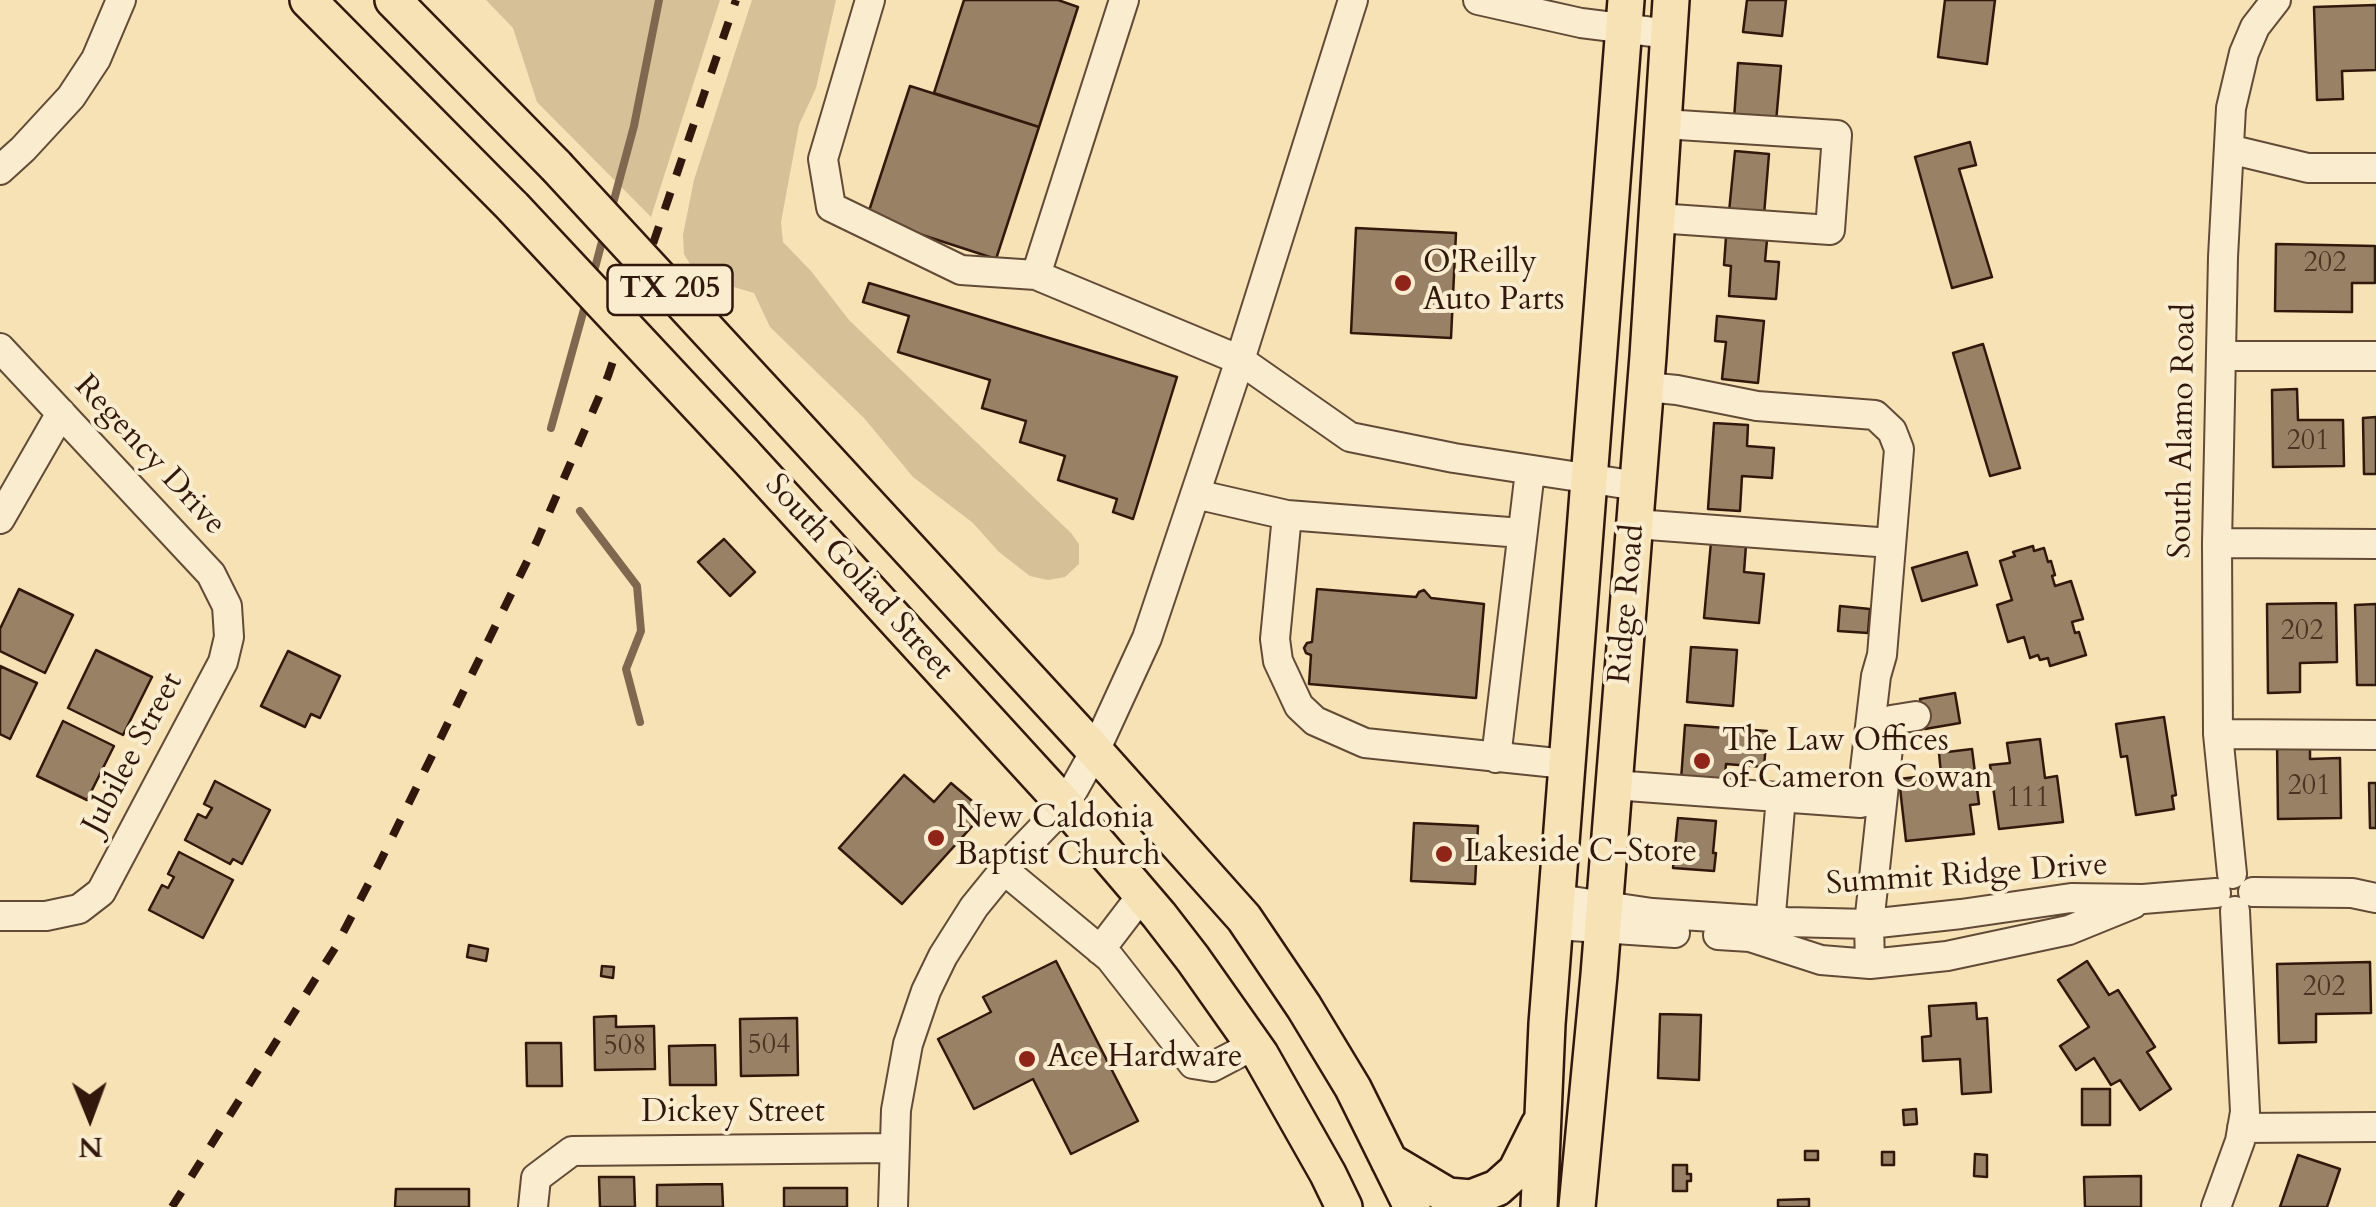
<!DOCTYPE html>
<style>
body{margin:0}
#map{position:relative;width:2376px;height:1207px;overflow:hidden;background:#f6e2b5;font-family:Cardo,serif}
canvas{display:block}
.north{position:absolute;left:40px;top:1067px;width:100px;height:100px;-webkit-text-stroke:8px #f9eccf;paint-order:stroke;rotate:179deg;font-size:28px;font-weight:700;line-height:40px;text-align:center;color:#32180c}
.north::after{content:'';display:block;margin:auto;width:35px;height:45px;background:#32180c;clip-path:polygon(50% 0,100% 100%,50% 72%,0 100%)}
</style>
<div id="map">
<canvas width="2376" height="1207"></canvas>
<div class="north">N</div>
</div>
<script>
const ctx = document.querySelector('canvas').getContext('2d');
ctx.lineJoin = 'round';
function fillPath(path, color) { ctx.fillStyle = color; ctx.fill(path, 'evenodd'); }
const poly = rows => new Path2D(rows.map(r => 'M' + r).join(''));
function strokePath(path, color, width, dash) { ctx.strokeStyle = color; ctx.lineWidth = width; ctx.lineCap = dash ? 'butt' : 'round'; ctx.setLineDash(dash || []); ctx.stroke(path); }
function drawText(font, color, halo, rows, align = 'center') {
  ctx.font = font + ' Cardo,serif'; ctx.lineWidth = 8; ctx.setLineDash([]); ctx.textBaseline = 'middle'; ctx.strokeStyle = halo; ctx.fillStyle = color; for (const [text, x, y, turn = 0] of rows) {
    ctx.save(); ctx.translate(x, y); ctx.rotate((+turn || 0) * Math.PI / 180); ctx.textAlign = isNaN(turn) ? turn : align; if (halo) ctx.strokeText(text, 0, 0); ctx.fillText(text, 0, 0); ctx.restore();
  }
}
fillPath(poly([
 [486,0,720,0,651,217,537,102,513,28],
 [752,0,836,0,816,88,799,125,781,222,783,242,811,271,849,320,1071,533,1079,544,1079,564,1065,577,1048,580,1030,576,999,552,973,523,913,477,864,418,770,327,754,293,710,280,693,269,684,254,683,235,694,180]
]), '#d5c098');
strokePath(poly([
 [611,211,634,126,659,0],
 [592,279,604,234],
 [551,428,586,302],
 [580,511,637,586,641,631,626,669,640,722]
]), '#7f684f', 8);
const building = poly([
 [964,0,1058,0,1078,7,1039,127,934,93,964,0],
 [1747,0,1786,0,1782,36,1743,32,1747,0],
 [1945,0,1995,0,1987,64,1938,57,1945,0],
 [2376,5,2376,70,2342,71,2343,99,2317,100,2314,7,2376,5],
 [1738,63,1781,66,1776,122,1734,119,1738,63],
 [910,86,1039,127,996,259,867,217,910,86],
 [1970,142,1976,165,1959,169,1992,277,1952,288,1915,157,1970,142],
 [1735,151,1769,154,1764,215,1729,212,1735,151],
 [1356,228,1456,233,1451,338,1351,333,1356,228],
 [1726,237,1767,240,1765,261,1779,262,1776,299,1729,296,1731,266,1724,265,1726,237],
 [2276,244,2375,246,2375,283,2352,283,2352,312,2275,311,2276,244],
 [869,283,1177,377,1133,519,1113,512,1117,499,1058,480,1065,456,1020,442,1026,421,982,408,990,380,898,352,909,316,863,302,869,283],
 [1717,316,1764,321,1758,383,1722,379,1726,342,1715,341,1717,316],
 [1983,344,2020,468,1990,476,1953,353,1983,344],
 [2297,389,2298,420,2343,420,2344,466,2273,467,2272,390,2297,389],
 [2376,417,2376,474,2364,474,2363,418,2376,417],
 [1714,423,1748,425,1747,446,1774,448,1772,478,1742,476,1740,511,1708,509,1714,423],
 [724,539,755,572,730,596,698,562,724,539],
 [1711,542,1746,545,1744,572,1764,574,1759,623,1704,618,1711,542],
 [2033,546,2034,551,2044,548,2048,562,2051,561,2055,575,2052,576,2055,586,2071,581,2083,619,2072,622,2075,633,2079,632,2086,655,2050,666,2048,658,2040,660,2038,655,2030,658,2024,637,2008,642,1997,605,2012,600,2000,561,2015,556,2013,552,2033,546],
 [1967,552,1977,585,1922,601,1912,568,1967,552],
 [19,589,73,615,45,673,0,651,0,629,19,589],
 [1317,589,1416,597,1419,592,1424,590,1431,598,1484,604,1476,698,1309,684,1311,655,1306,653,1304,648,1307,643,1312,642,1317,589],
 [2336,603,2337,662,2300,663,2300,692,2268,693,2267,604,2336,603],
 [2376,604,2376,685,2357,685,2355,605,2376,604],
 [1840,606,1870,609,1868,633,1838,631,1840,606],
 [1691,647,1737,650,1733,706,1687,702,1691,647],
 [96,650,152,677,123,735,68,708,96,650],
 [288,651,340,676,320,718,311,714,305,727,261,706,288,651],
 [0,666,37,683,10,739,0,734,0,666],
 [1955,693,1960,723,1925,729,1920,699,1955,693],
 [2164,717,2176,795,2172,796,2174,809,2136,815,2127,756,2121,757,2116,724,2164,717],
 [63,721,114,746,87,800,37,776,63,721],
 [1685,725,1767,731,1764,767,1726,764,1724,784,1681,780,1685,725],
 [2040,739,2045,778,2057,776,2063,822,1999,829,1990,765,2010,763,2007,743,2040,739],
 [2310,740,2310,759,2340,758,2341,818,2278,819,2277,741,2310,740],
 [1972,749,1979,804,1970,805,1974,834,1906,841,1899,779,1941,774,1939,753,1972,749],
 [904,775,934,802,951,783,985,812,902,904,839,848,904,775],
 [215,781,270,810,242,864,233,859,230,864,185,840,198,814,206,818,212,808,204,804,215,781],
 [2369,783,2376,783,2376,828,2370,828,2369,783],
 [1678,818,1716,821,1713,853,1716,853,1714,871,1673,868,1678,818],
 [1414,823,1478,826,1475,884,1411,881,1414,823],
 [179,852,233,880,203,938,149,910,162,885,168,888,174,877,168,874,179,852],
 [469,945,488,949,486,961,467,957,469,945],
 [1056,961,1138,1121,1071,1154,1033,1079,974,1109,938,1039,991,1012,983,997,1056,961],
 [2087,961,2109,995,2118,990,2155,1047,2147,1052,2171,1089,2140,1110,2120,1080,2111,1085,2094,1058,2076,1070,2060,1046,2089,1027,2058,980,2087,961],
 [2370,962,2371,1013,2316,1014,2316,1042,2279,1043,2277,964,2370,962],
 [602,966,614,967,613,978,601,976,602,966],
 [1976,1003,1977,1019,1987,1018,1991,1092,1962,1094,1960,1059,1923,1061,1922,1037,1931,1036,1929,1006,1976,1003],
 [1660,1014,1701,1015,1699,1080,1658,1078,1660,1014],
 [616,1016,616,1027,654,1026,655,1069,595,1070,594,1017,616,1016],
 [797,1018,798,1075,741,1076,740,1019,797,1018],
 [526,1043,561,1043,562,1086,527,1086,526,1043],
 [715,1045,716,1085,670,1085,669,1046,715,1045],
 [2082,1089,2110,1089,2110,1125,2082,1125,2082,1089],
 [1916,1109,1917,1124,1904,1125,1903,1110,1916,1109],
 [1805,1151,1818,1151,1818,1160,1805,1160,1805,1151],
 [1882,1152,1894,1152,1894,1165,1882,1165,1882,1152],
 [1975,1154,1987,1155,1987,1177,1974,1176,1975,1154],
 [2298,1155,2340,1169,2327,1207,2280,1207,2298,1155],
 [1673,1165,1687,1165,1687,1174,1691,1174,1691,1181,1687,1181,1687,1191,1673,1191,1673,1165],
 [2141,1176,2141,1207,2085,1207,2084,1177,2141,1176],
 [599,1177,634,1177,635,1207,600,1207,599,1177],
 [722,1184,723,1207,657,1207,657,1185,722,1184],
 [784,1188,847,1188,847,1207,784,1207,784,1188],
 [396,1189,469,1189,469,1207,395,1207,396,1189],
 [1809,1199,1809,1207,1778,1207,1778,1200,1809,1199]
]);
fillPath(building, '#988164');
strokePath(building, '#32180c', 2.5);
const minor = poly([
 [870,0,823,159,831,207,961,270,1036,275],
 [1124,0,1036,275,1240,360,1350,437,1454,458,1638,486],
 [1478,0,1581,23,1669,34],
 [2229,149,2308,168,2376,168],
 [0,170,23,149,71,97,96,59,121,0],
 [1657,218,1830,230,1837,135,1663,124],
 [0,348,211,574,227,606,229,637,223,662,101,892,79,909,46,916,0,916],
 [2222,356,2376,356],
 [1195,494,1287,515],
 [0,519,61,413],
 [1635,524,1891,543],
 [1522,533,1287,515,1275,639,1278,661,1299,706,1315,721,1365,743,1566,764],
 [2217,543,2376,544],
 [2218,734,2376,735],
 [1496,758,1530,471],
 [1613,785,1861,803,1876,676,1882,655,1899,449,1892,431,1875,415,1757,406,1677,390,1646,387],
 [1004,870,1110,958,1193,1064,1212,1067,1254,1045],
 [2232,874,2218,734,2217,543,2223,257,2231,108,2244,53,2255,27,2276,0],
 [2253,892,2352,893,2376,898],
 [1558,899,1652,913,1787,922,1869,924,1961,914,2071,898,2143,899,2216,893],
 [1556,925,1675,933],
 [1718,935,1750,937,1821,960,1870,964,1947,956,2069,930,2133,904],
 [1769,937,1781,797],
 [1100,950,1142,895],
 [1870,964,1869,924,1891,720,1916,716],
 [2242,1128,2376,1127],
 [533,1207,536,1178,572,1151,894,1148],
 [893,1207,896,1110,908,1044,926,991,943,956,974,907,1013,859,1065,805,1095,751,1147,638,1240,360,1353,0],
 [2216,1207,2240,1141,2245,1112,2235,911]
]);
const major = poly([
 [308,0,513,207],
 [393,0,556,166],
 [785,414,1095,751,1244,918,1304,1007,1353,1088,1412,1207],
 [743,453,1065,805,1159,915,1193,959,1260,1054,1328,1174,1344,1207],
 [1389,1161,1448,1196,1471,1198,1497,1188,1516,1171,1539,1125],
 [1539,1207,1547,1024,1626,0],
 [1577,1207,1599,975,1648,356,1671,0]
]);
strokePath(minor, '#634a36', 32);
strokePath(major, '#32180c', 40);
strokePath(minor, '#f9eccf', 28);
strokePath(major, '#f6e2b5', 35);
strokePath(poly([
 [172,1207,335,948,380,862,537,541,608,376,736,0]
]), '#32180c', 8, [18, 18]);
const majorBridge = poly([
 [556,166,785,414],
 [513,207,743,453]
]);
strokePath(majorBridge, '#32180c', 40, []);
strokePath(majorBridge, '#f6e2b5', 35);
for (const [x, y, r, color] of [
 [1403,283,10,"#8f2418"],
 [1702,761,10,"#8f2418"],
 [936,838,10,"#8f2418"],
 [1444,854,10,"#8f2418"],
 [1027,1059,10,"#8f2418"]
]) { const dot = new Path2D(); dot.arc(x, y, r, 0, 2 * Math.PI); ctx.fillStyle = color; ctx.fill(dot); strokePath(dot, '#f9eccf', 4); }
drawText('28px', '#4c3222', null, [
 ["202",2325,265],
 ["201",2308,443],
 ["202",2302,633],
 ["201",2309,788],
 ["111",2028,800],
 ["202",2324,989],
 ["504",769,1047],
 ["508",625,1048]
]);
for (const [x, y, w] of [
 [670,290,125]
]) { const box = new Path2D(); box.roundRect(x - w / 2, y - 25, w, 50, 8); ctx.fillStyle = '#f9eccf'; ctx.fill(box); strokePath(box, '#32180c', 2.5); }
drawText('bold 30px', '#32180c', null, [
 ["TX 205",670,290]
]);
drawText('32px', '#32180c', '#f9eccf', [
 ["O'Reilly",1423,265],
 ["Auto Parts",1423,302],
 ["The Law Offices",1722,743],
 ["of Cameron Cowan",1722,780],
 ["New Caldonia",956,820],
 ["Baptist Church",956,857],
 ["Lakeside C-Store",1464,854],
 ["Ace Hardware",1047,1059]
], 'left');
drawText('32px', '#32180c', '#f9eccf', [
 ["South Alamo Road",2184,431,-89],
 ["Regency Drive",149,456,47],
 ["South Goliad Street",858,578,48],
 ["Ridge Road",1628,604,-85],
 ["Jubilee Street",134,754,-62],
 ["Summit Ridge Drive",1967,876,-4],
 ["Dickey Street",733,1114]
]);
</script>
